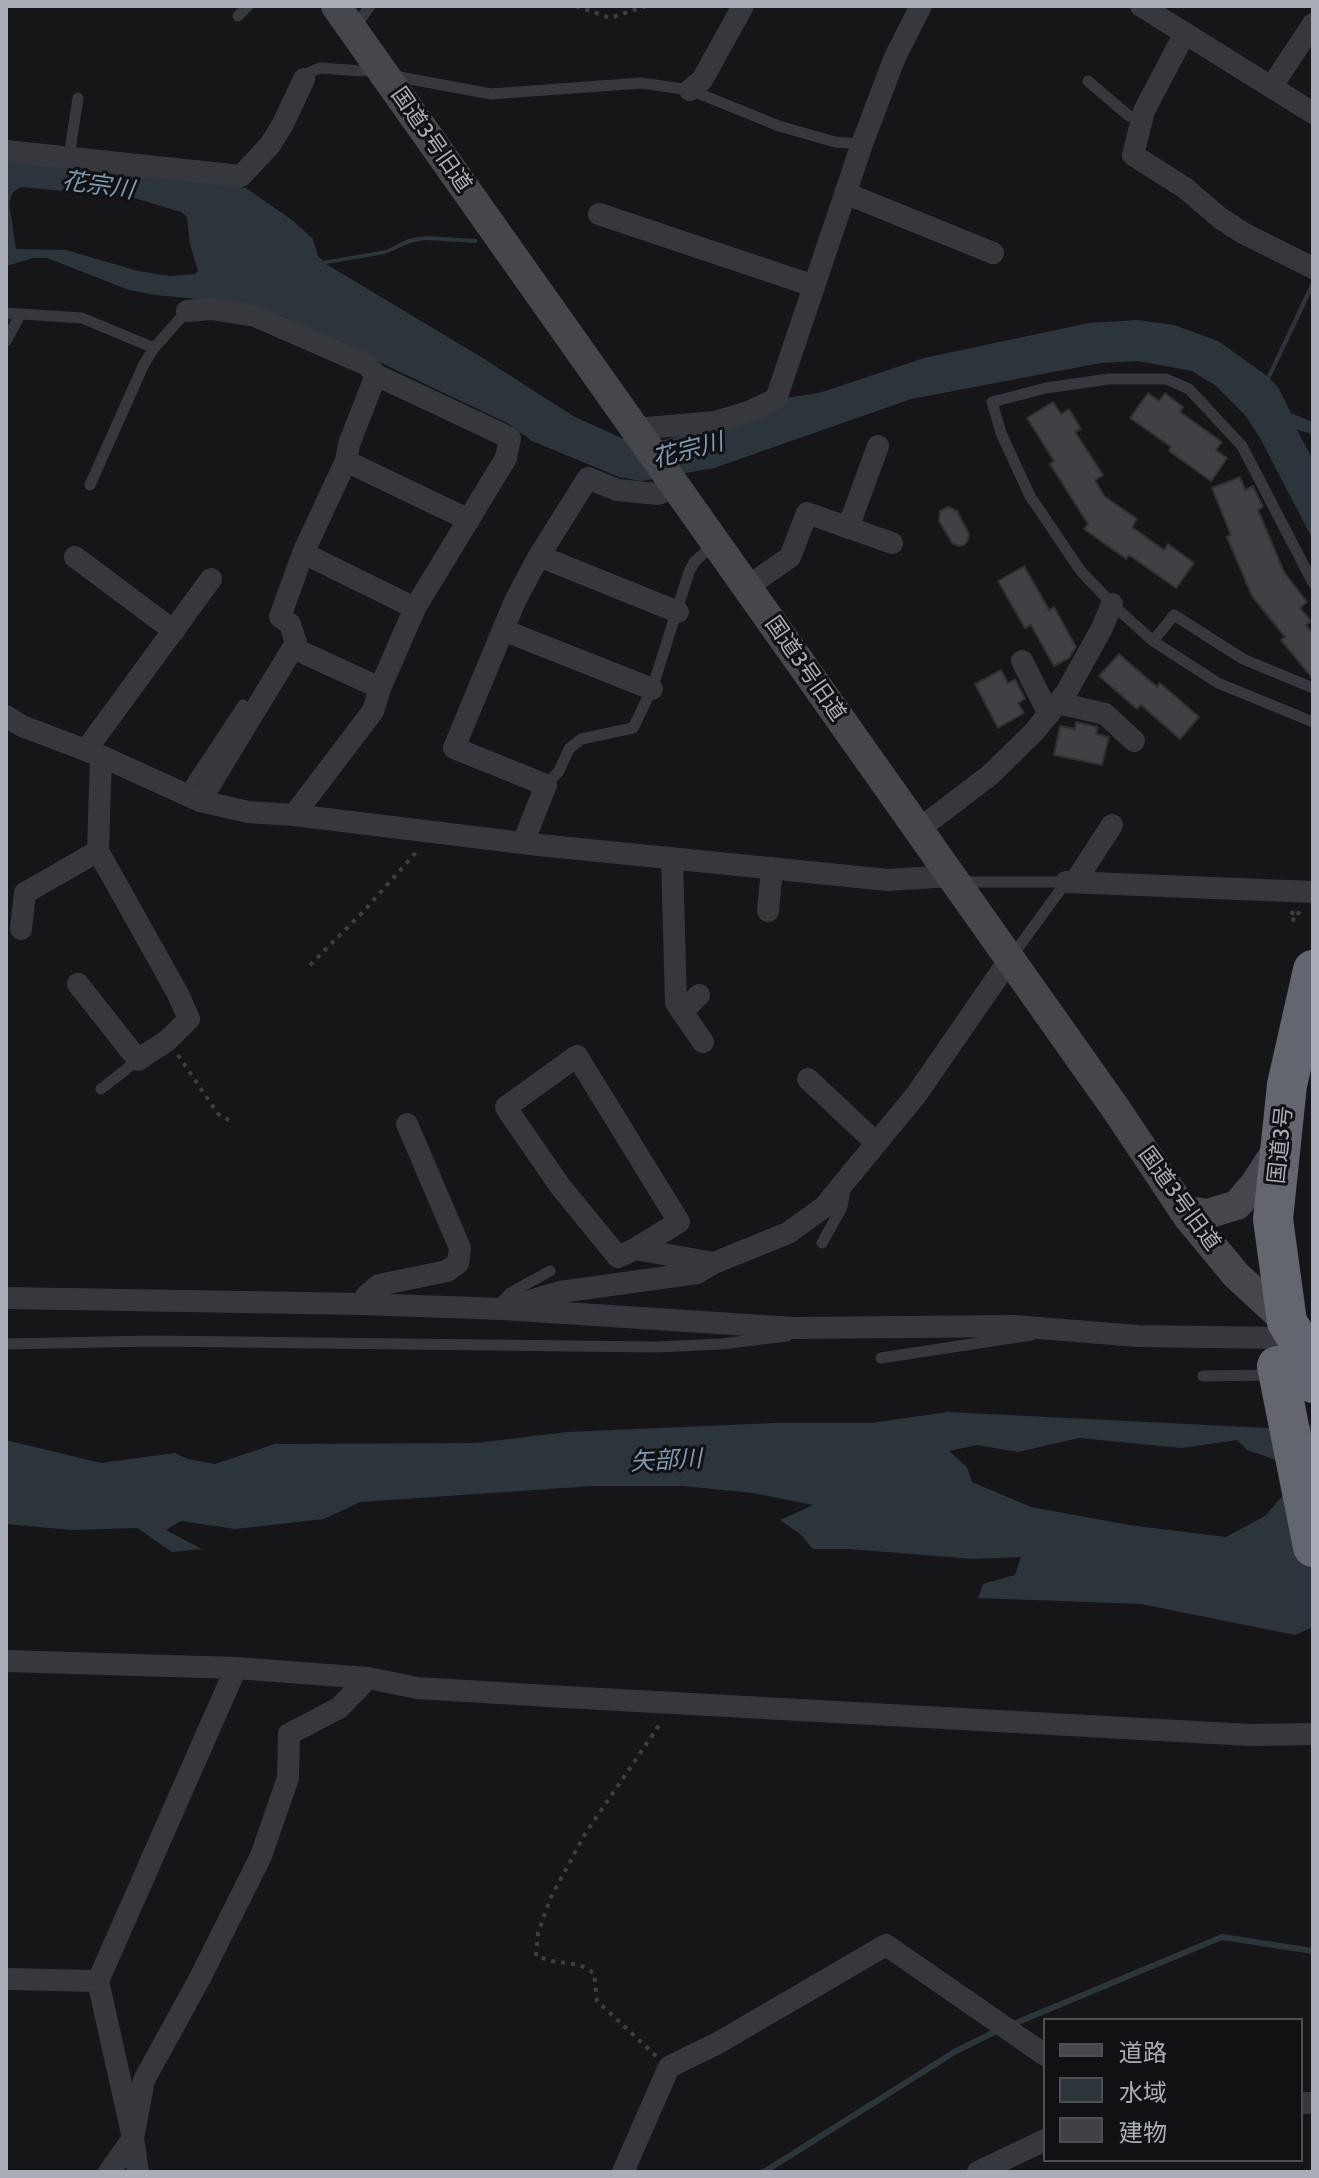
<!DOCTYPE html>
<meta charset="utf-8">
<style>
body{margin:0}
#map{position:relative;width:1319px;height:2178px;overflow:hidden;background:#161618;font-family:Cabin,"Noto Sans JP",sans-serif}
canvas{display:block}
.frame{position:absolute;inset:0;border:8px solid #a8adb8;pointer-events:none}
.legend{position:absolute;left:1043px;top:2018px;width:260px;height:144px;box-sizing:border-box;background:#111113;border:2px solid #4d4f55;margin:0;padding:10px 14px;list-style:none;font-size:24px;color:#a8adb8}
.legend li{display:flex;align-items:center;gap:16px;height:40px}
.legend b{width:40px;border:2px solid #4d4f55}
</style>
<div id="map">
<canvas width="1319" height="2178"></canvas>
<div class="frame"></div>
<ul class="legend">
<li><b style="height:10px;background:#45474d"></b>道路</li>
<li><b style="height:22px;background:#2c353c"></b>水域</li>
<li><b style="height:22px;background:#404145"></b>建物</li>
</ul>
</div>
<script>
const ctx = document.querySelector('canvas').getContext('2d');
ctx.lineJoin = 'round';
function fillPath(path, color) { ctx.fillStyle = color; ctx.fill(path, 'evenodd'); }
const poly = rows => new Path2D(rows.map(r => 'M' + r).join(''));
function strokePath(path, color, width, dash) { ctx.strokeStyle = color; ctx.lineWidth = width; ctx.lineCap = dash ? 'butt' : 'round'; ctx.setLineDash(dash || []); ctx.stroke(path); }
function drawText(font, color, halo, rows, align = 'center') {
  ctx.font = font + ' Cabin,"Noto Sans JP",sans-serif'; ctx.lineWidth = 6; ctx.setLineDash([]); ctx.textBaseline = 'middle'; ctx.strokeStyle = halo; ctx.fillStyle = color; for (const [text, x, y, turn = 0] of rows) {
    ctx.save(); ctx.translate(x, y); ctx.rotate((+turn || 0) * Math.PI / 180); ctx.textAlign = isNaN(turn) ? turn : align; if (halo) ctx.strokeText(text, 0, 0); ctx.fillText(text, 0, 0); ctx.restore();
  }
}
fillPath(poly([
 [6,162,150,173,246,188,292,220,313,239,318,256,323,261,386,250,408,239,426,236,477,239,477,243,425,240,410,243,385,254,326,264,486,360,573,416,628,441,663,440,714,427,785,398,819,393,924,358,1089,323,1137,320,1174,325,1218,341,1267,376,1313,278,1313,289,1270,379,1278,387,1291,413,1313,422,1313,434,1297,430,1313,460,1313,540,1260,438,1245,415,1216,386,1192,371,1138,361,1101,363,911,399,714,468,641,481,619,477,532,441,509,424,283,316,239,303,155,295,129,290,47,258,33,258,6,266],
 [21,187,131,197,181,212,187,217,190,244,198,271,195,274,170,276,138,271,66,250,16,249,9,202,13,192],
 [948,1412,1267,1428,1313,1425,1313,1627,1295,1635,1141,1604,978,1598,983,1584,1015,1575,1021,1557,973,1559,849,1549,813,1549,800,1534,780,1520,813,1505,753,1493,683,1486,593,1486,360,1502,324,1519,235,1529,181,1521,166,1530,202,1549,172,1552,137,1528,72,1530,6,1524,6,1440,101,1463,175,1453,188,1459,215,1464,275,1444,476,1443,567,1432,775,1423,871,1423],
 [1079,1438,1182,1448,1237,1440,1247,1450,1285,1463,1285,1493,1265,1516,1226,1537,1129,1525,1031,1507,972,1482,967,1467,949,1451,977,1445,1018,1452]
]), '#2c353c');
strokePath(poly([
 [1011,2025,1222,1937,1313,1951],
 [764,2172,956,2051,1001,2029]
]), '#2c353c', 6);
const building = poly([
 [1148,393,1159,401,1165,393,1183,407,1180,412,1222,442,1216,450,1227,458,1211,481,1169,451,1171,447,1130,418,1148,393],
 [1053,402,1061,414,1069,409,1081,429,1075,432,1103,475,1095,480,1104,496,1137,519,1132,527,1164,550,1168,544,1194,563,1176,588,1129,555,1126,559,1084,529,1088,524,1050,464,1054,461,1027,418,1053,402],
 [1240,477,1245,490,1253,486,1263,507,1258,510,1284,572,1307,602,1300,608,1311,621,1306,625,1313,634,1313,679,1281,640,1285,637,1252,596,1227,537,1231,535,1212,488,1240,477],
 [948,507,957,511,969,534,968,540,964,545,958,546,952,543,939,521,940,511,948,507],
 [1024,566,1049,610,1054,607,1076,647,1069,658,1054,666,1031,625,1025,628,998,581,1024,566],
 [1119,654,1157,687,1160,683,1199,717,1180,739,1141,705,1137,709,1099,676,1119,654],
 [1001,670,1008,683,1015,679,1025,699,1018,703,1024,713,998,728,975,684,1001,670],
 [1076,722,1098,727,1096,734,1109,737,1102,765,1054,755,1060,726,1075,729,1076,722]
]);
fillPath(building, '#404145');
strokePath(building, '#303034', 2);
strokePath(poly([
 [576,6,610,18,646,6],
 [1293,911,1290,919,1296,920,1299,911],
 [310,965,362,913,418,850],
 [178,1055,218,1114,234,1123],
 [656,2056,597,2001,594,1973,580,1965,552,1961,536,1956,538,1933,551,1897,585,1834,662,1721]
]), '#3d3f44', 4, [4, 6]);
strokePath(poly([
 [238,16,248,6],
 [354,28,370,6],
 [394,76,491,94,641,83,690,90,779,126,835,142,862,144],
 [304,79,308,73,320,68,361,71,369,70,377,65],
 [1088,81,1129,116,1142,117],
 [69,157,78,98],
 [6,313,82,318,154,348,187,311],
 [6,341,20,315],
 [90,485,144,364,154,348],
 [1313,583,1242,446,1189,389,1166,379,1109,379,1046,388,992,402,1001,433,1030,496,1080,570,1112,604,1153,641,1218,683,1313,722],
 [1153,641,1174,615,1243,659,1313,688],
 [546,785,559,771,569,749,581,739,633,728,652,689,689,572,695,561,716,543],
 [185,793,243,705],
 [959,882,1066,882],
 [1010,959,1066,882],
 [101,1089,138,1060],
 [822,1243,842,1207,845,1189],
 [495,1309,510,1293,550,1271],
 [6,1344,152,1341,656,1347,721,1344,787,1336],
 [881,1358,1031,1335],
 [1203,1376,1270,1375]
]), '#37383d', 11);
strokePath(poly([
 [1141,6,1313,113],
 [1185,33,1144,111,1133,155,1185,188,1220,218,1243,233,1313,268],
 [1272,86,1313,24],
 [690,90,702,80,743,6],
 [6,151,241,176,270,145,283,124,304,79],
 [845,193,993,253],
 [599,214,814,286],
 [187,311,212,309,255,316,367,365,376,375],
 [636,429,715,422,751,411,776,399,862,144,895,57,921,6],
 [346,461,469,520],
 [848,528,878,446],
 [303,553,415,608],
 [539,556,678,612],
 [75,557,174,631],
 [747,587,790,557,807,513,892,543],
 [503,630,652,689],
 [293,648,380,688],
 [1022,661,1049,714],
 [1058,703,1105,714,1134,741],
 [6,716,22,726,101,756,200,801,248,812,294,815,539,845,888,880,951,876],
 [86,750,211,579],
 [200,801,296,643,290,624,280,617,303,553,346,461,349,444,376,375,510,438,506,458,415,608,380,688,373,711,294,815],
 [918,830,990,775,1033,733,1066,693,1101,630,1112,604],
 [523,843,546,785,454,748,515,601,539,556,588,478,617,490,658,494,677,487],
 [672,858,676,1003,703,1042],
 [1066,882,1313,892],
 [1075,882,1112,825],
 [768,911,772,868],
 [21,929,25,893,98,851],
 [78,984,138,1060,168,1040,189,1019,178,994,98,851,101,756],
 [682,1012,699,995],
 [808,1079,876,1143],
 [635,1249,679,1222,577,1056,506,1107,513,1118,560,1186,618,1257,635,1249,714,1263],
 [6,1298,362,1304,503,1309,794,1328,1014,1326,1138,1336,1280,1338],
 [362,1304,367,1295,379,1285,447,1271,458,1263,460,1248,407,1124],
 [519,1304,560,1292,697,1273,714,1263,788,1233,824,1207,916,1095,1010,959],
 [6,1661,236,1668,368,1678,417,1688,565,1697,1250,1735,1313,1734],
 [6,1979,98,1981],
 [1301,2103,1313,2103],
 [109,2172,133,2138,144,2080,200,1978,261,1856,288,1778,289,1734,339,1708,368,1678],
 [138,2172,133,2138,98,1981,236,1668],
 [623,2172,669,2067,718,2043,886,1945,1045,2055],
 [978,2172,1045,2140]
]), '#37383d', 22);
strokePath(poly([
 [336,6,1116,1109,1188,1217,1236,1275,1287,1322],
 [1183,1210,1207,1214,1237,1205,1255,1184,1278,1148]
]), '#45474d', 30);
strokePath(poly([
 [1307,1355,1287,1322,1273,1219,1287,1085,1313,970]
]), '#63666e', 40);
strokePath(poly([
 [1307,1355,1313,1383],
 [1277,1366,1313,1547]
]), '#63666e', 40);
drawText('22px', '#a8adb8', '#111113', [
 ["国道3号旧道",431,140,55],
 ["国道3号旧道",805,669,55],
 ["国道3号",1281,1145,-84],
 ["国道3号旧道",1179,1199,54]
]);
drawText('italic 24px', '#7f9bb3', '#111113', [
 ["花宗川",98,186,8],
 ["花宗川",688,451,-15],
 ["矢部川",666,1461,-3]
]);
</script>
